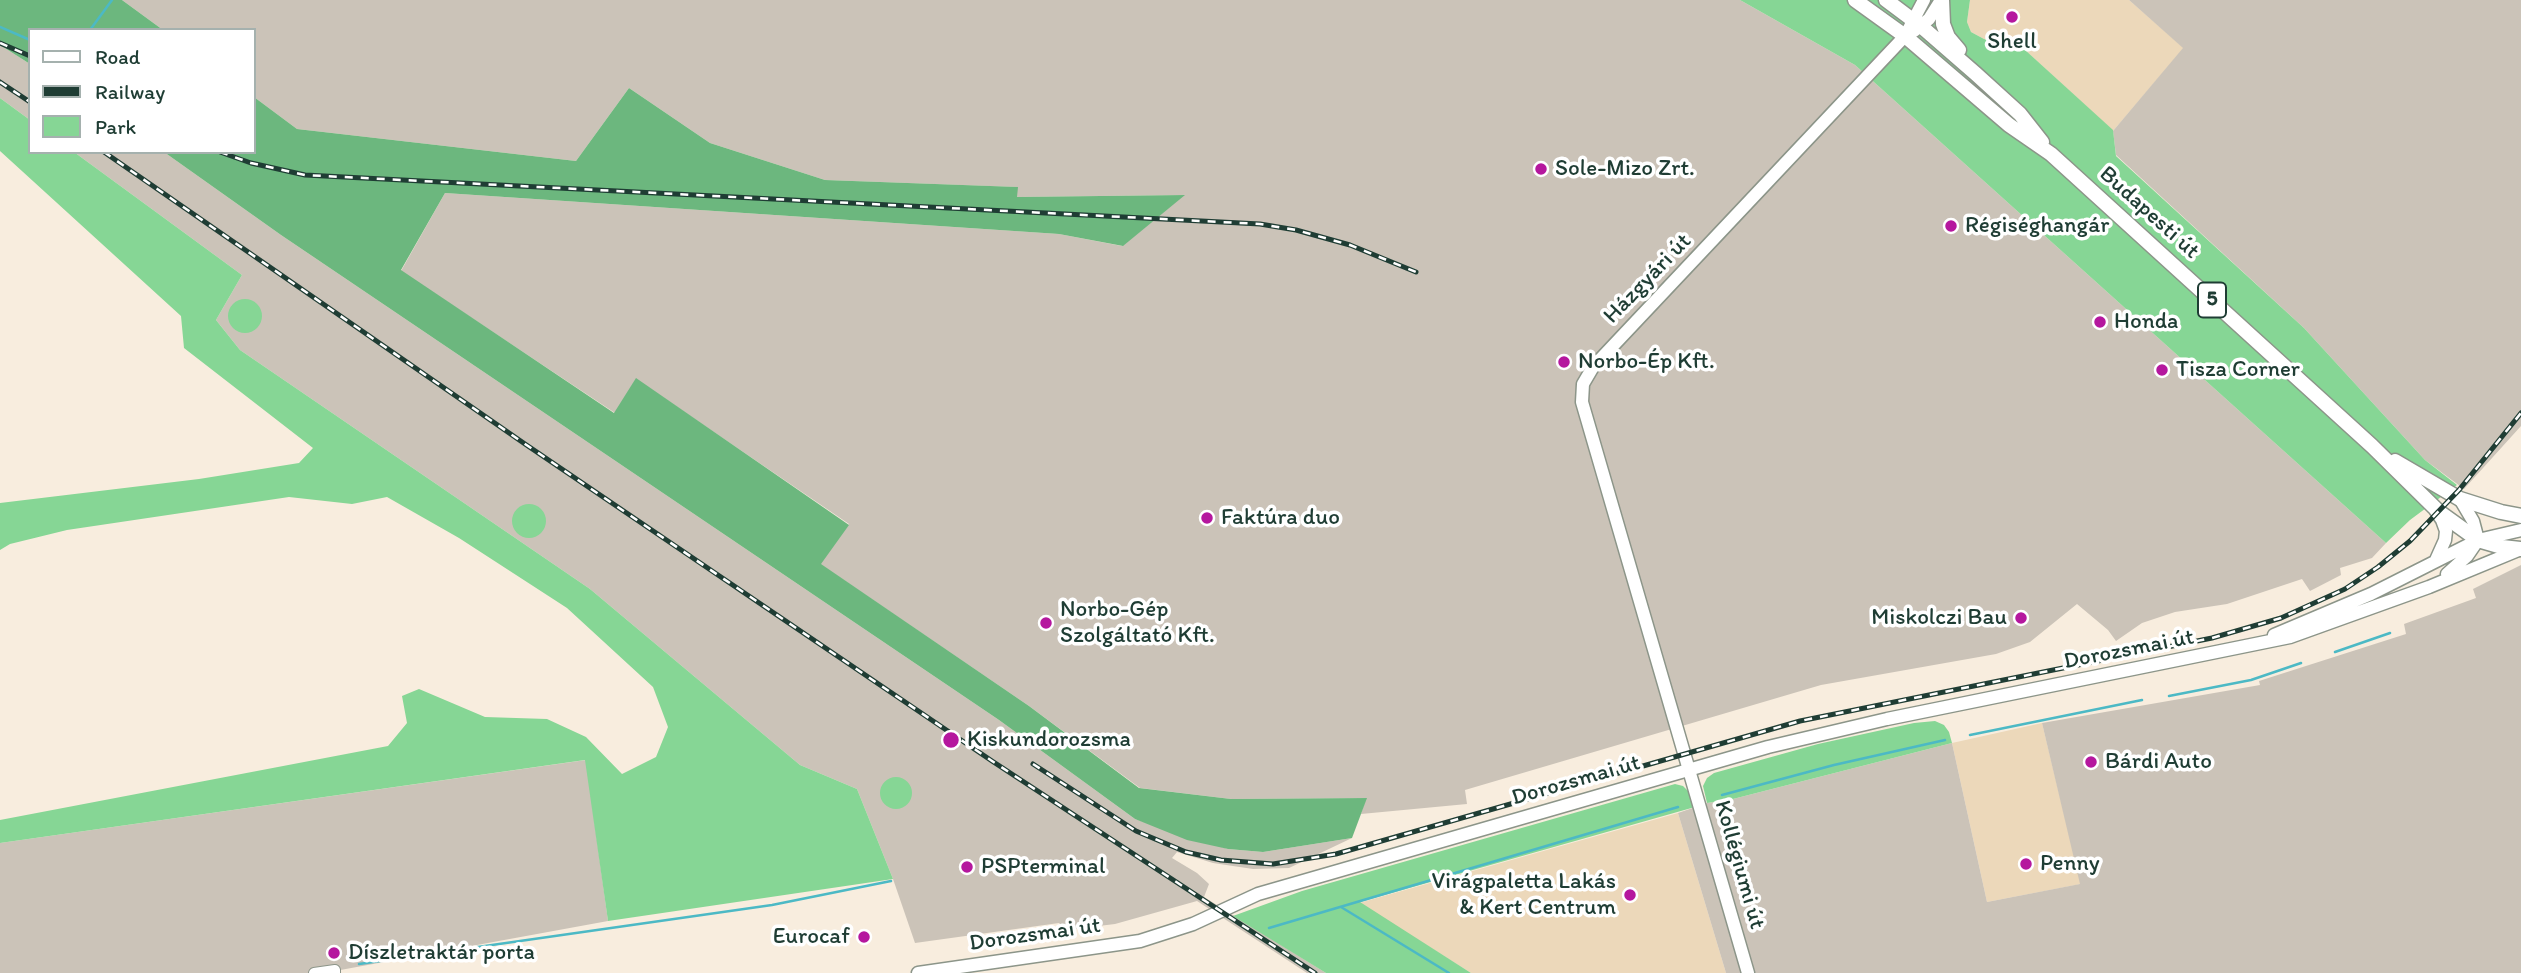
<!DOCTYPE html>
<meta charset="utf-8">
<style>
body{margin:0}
#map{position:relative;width:2521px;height:973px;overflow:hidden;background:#f8edde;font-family:Itim,sans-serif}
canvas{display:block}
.legend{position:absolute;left:28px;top:28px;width:228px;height:126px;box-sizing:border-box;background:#fff;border:2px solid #a5b1ae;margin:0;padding:9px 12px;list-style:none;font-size:21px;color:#1f3d34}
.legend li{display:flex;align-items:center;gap:14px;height:35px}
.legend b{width:35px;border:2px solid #a5b1ae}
</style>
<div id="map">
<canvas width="2521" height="973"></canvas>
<ul class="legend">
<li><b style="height:9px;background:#fff"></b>Road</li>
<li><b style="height:9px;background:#1f3d34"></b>Railway</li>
<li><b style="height:19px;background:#86d695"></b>Park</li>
</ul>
</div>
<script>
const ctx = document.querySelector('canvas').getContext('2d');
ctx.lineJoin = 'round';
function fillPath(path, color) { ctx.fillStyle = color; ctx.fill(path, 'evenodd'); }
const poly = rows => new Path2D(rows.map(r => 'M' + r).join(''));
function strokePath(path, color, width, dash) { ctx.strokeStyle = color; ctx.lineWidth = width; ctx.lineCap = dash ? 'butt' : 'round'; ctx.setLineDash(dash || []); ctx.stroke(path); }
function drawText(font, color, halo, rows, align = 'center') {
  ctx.font = font + ' Itim,sans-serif'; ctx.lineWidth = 7; ctx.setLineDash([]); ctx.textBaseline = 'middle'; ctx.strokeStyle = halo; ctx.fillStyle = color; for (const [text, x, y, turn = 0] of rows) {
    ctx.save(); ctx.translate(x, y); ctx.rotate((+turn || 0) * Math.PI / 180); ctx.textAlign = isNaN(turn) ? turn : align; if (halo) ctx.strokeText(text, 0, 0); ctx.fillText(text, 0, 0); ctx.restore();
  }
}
fillPath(poly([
 [1970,0,2129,0,2184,48,2113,131,2024,49,2017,45,2005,45,1984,39,1971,32,1967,22],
 [2042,723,2081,884,1987,902,1952,743],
 [1678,813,1726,973,1471,973,1359,903]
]), '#ecd8ba');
fillPath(poly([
 [122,0,1740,0,1855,65,2386,543,2372,558,2340,568,2341,575,2310,591,2302,579,2227,604,2175,612,2142,623,2116,641,2108,630,2077,604,2030,642,1996,654,1821,685,1465,790,1467,804,1361,814,1366,798,1231,799,1140,788,1029,706,820,564,849,524,636,379,615,413,401,271,445,193,1059,234,1122,246,1184,195,1017,197,1017,187,825,180,710,143,629,88,576,161,297,129,254,97,254,30,163,30],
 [2129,0,2521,0,2521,426,2464,489,2425,460,2304,328,2116,155,2113,131,2183,48],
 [0,45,30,64,30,120,0,98],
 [74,152,164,152,281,235,999,720,1135,819,1228,849,1263,852,1352,838,1289,868,1253,869,1213,863,1177,852,1172,858,1197,873,1209,884,1204,897,1326,973,1307,973,1197,901,1115,924,1066,930,1059,923,915,943,893,879,857,789,800,765,590,589,240,350,216,320,242,275],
 [2521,565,2521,973,1726,973,1678,813,1707,803,1729,800,1952,743,1987,902,2080,884,2042,723,2260,685,2259,681,2406,634,2404,624,2476,598,2473,589],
 [586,760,608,921,324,973,0,973,0,843]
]), '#cbc3b8');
fillPath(poly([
 [1740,0,1970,0,1967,22,1971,32,1984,39,2005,45,2017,45,2024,49,2113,130,2116,156,2304,328,2425,460,2457,485,2410,520,2386,543,1855,65],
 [0,98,30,120,30,152,74,152,242,275,216,320,240,350,590,589,800,765,857,789,893,879,608,921,585,760,0,843,0,820,388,746,407,723,402,696,419,689,485,717,547,719,586,737,622,774,656,757,668,727,653,687,567,608,459,538,387,497,352,504,289,497,67,530,10,544,0,550,0,503,199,479,299,463,313,448,184,348,181,316,0,151],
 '228 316a17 17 0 1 1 34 0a17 17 0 1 1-34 0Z',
 '512 521a17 17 0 1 1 34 0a17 17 0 1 1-34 0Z',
 [1935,721,1944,725,1949,732,1952,743,1729,800,1707,803,1703,786,1707,778,1714,773,1818,744,1914,723],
 '880 793a16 16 0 1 1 32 0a16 16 0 1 1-32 0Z',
 [1675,784,1683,786,1691,794,1695,807,1360,902,1471,973,1326,973,1233,916,1302,891]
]), '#86d695');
fillPath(poly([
 [0,0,122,0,163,30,30,30,30,64,0,45],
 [629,88,710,143,825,180,1018,187,1017,197,1185,195,1123,246,1059,234,445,193,401,270,614,413,636,378,849,525,821,564,1029,706,1139,788,1231,799,1367,798,1352,838,1263,852,1228,849,1187,840,1135,819,999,720,281,235,164,152,254,152,254,97,297,129,576,161]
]), '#6cb77e');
strokePath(poly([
 [0,27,30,40],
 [90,30,112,0],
 [2335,652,2390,633],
 [2169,696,2251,680,2301,663],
 [1970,735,2142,700],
 [1722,795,1834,765,1945,740],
 [1341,907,1449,973],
 [1269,928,1678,807],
 [359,964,772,905,891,881]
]), '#4cb9c5', 2.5);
const minor = poly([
 [314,973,335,970,335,973]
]);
const tertiary = poly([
 [1914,31,1929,19,1941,0],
 [1748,973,1582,402,1583,384,1593,367,1905,36,1924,0]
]);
const secondary = poly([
 [2436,511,2442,520,2446,531,2445,540,2436,560],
 [2447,574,2467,556,2478,540,2473,521,2460,499],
 [2274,635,2371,594,2478,540,2521,530],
 [918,973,1140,941,1193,924,1258,894,1768,747,1887,719,2290,637,2429,587,2521,549]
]);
const primary = poly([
 [1855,0,1905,36,2009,125,2051,154,2372,446,2439,512,2478,540,2502,547,2521,549],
 [1886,0,1922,27,1976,74,2020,114,2042,142],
 [1942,0,1943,24,1948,37,1959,50],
 [2395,461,2460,499,2501,512,2521,516]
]);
strokePath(minor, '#8c9589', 12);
strokePath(tertiary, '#8c9589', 15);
strokePath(secondary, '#8c9589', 15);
strokePath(primary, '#8c9589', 17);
strokePath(minor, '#fff', 10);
strokePath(tertiary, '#fff', 12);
strokePath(secondary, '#fff', 12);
strokePath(primary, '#fff', 14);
const rail = poly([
 [0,43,30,56],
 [0,82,30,102],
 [104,152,525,444,992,761,1315,973],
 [220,152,251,163,305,175,1260,224,1296,230,1350,245,1416,272],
 [1033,764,1136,831,1186,852,1221,860,1273,864,1336,854,1800,721,2212,638,2281,618,2345,589,2378,567,2410,541,2459,490,2521,413]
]);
strokePath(rail, '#1f3d34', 5);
strokePath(rail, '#fff', 2.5, [8]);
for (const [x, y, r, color] of [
 [2012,17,7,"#b5179e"],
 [1541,169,7,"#b5179e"],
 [1951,226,7,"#b5179e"],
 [2100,322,7,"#b5179e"],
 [1564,362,7,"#b5179e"],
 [2162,370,7,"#b5179e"],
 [1207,518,7,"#b5179e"],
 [2021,618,7,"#b5179e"],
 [1046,623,7,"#b5179e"],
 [951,740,9,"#b5179e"],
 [2091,762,7,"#b5179e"],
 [2026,864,7,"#b5179e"],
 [967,867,7,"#b5179e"],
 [1630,895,7,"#b5179e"],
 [864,937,7,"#b5179e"],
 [334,953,7,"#b5179e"]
]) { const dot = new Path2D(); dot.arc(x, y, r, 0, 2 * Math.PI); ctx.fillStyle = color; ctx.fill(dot); strokePath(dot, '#fff', 2.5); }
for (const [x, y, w] of [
 [2212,300,28]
]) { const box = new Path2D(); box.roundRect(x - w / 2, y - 17.5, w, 35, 5); ctx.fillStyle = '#fff'; ctx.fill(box); strokePath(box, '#1f3d34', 2); }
drawText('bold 21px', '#1f3d34', null, [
 ["5",2212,300]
]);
drawText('23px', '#1f3d34', '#fff', [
 ["Shell",2012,42,"center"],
 ["Sole-Mizo Zrt.",1555,169],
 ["Régiséghangár",1965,226],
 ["Honda",2114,322],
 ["Norbo-Ép Kft.",1578,362],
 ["Tisza Corner",2176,370],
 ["Faktúra duo",1221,518],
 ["Norbo-Gép",1060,610],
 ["Szolgáltató Kft.",1060,636],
 ["Miskolczi Bau",2007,618,"right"],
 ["Kiskundorozsma",967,740],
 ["Bárdi Auto",2105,762],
 ["Penny",2040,864],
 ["PSPterminal",981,867],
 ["Virágpaletta Lakás",1616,882,"right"],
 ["& Kert Centrum",1616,908,"right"],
 ["Eurocaf",850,937,"right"],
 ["Díszletraktár porta",348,953]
], 'left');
drawText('23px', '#1f3d34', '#fff', [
 ["Budapesti út",2149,213,42],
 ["Házgyári út",1648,279,-46],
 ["Dorozsmai út",2129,650,-11],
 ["Dorozsmai út",1576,781,-16],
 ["Kollégiumi út",1739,865,74],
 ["Dorozsmai út",1035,935,-8]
]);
</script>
